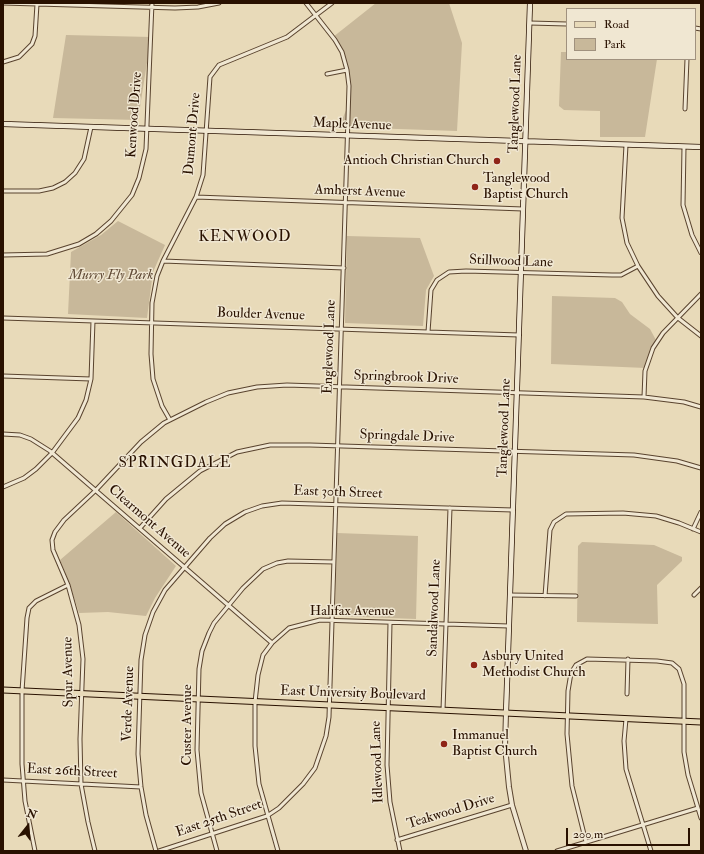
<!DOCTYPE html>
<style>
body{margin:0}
#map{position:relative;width:704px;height:854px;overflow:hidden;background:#e8dab9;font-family:"IM FELL Double Pica",serif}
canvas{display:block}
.frame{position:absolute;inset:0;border:4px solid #291100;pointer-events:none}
.legend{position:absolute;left:566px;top:8px;width:130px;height:52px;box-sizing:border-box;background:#f0e7d2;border:1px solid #a0917e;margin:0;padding:5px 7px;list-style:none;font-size:12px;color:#291100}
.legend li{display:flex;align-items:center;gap:8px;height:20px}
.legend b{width:20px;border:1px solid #a0917e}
.north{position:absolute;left:8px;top:806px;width:40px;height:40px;-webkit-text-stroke:3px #f0e7d2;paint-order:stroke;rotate:17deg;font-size:11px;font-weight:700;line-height:16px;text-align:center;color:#291100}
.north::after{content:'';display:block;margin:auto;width:14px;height:18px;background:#291100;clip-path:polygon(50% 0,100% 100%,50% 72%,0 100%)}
.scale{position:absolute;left:566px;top:828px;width:124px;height:18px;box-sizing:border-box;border:2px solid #291100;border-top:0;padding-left:5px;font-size:12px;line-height:14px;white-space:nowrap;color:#291100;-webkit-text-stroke:3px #f0e7d2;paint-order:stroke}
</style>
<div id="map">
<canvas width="704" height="854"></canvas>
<div class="frame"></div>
<ul class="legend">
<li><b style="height:5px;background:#e8dab9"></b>Road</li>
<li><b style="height:11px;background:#c8b89a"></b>Park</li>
</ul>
<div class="north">N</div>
<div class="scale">200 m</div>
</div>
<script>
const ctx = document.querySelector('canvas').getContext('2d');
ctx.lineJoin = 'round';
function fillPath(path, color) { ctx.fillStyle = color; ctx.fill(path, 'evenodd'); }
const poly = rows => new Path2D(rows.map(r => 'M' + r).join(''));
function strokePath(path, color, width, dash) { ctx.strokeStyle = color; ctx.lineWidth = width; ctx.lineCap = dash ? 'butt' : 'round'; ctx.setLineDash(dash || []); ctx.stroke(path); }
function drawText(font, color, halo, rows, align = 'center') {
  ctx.font = font + ' "IM FELL Double Pica",serif'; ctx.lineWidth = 3; ctx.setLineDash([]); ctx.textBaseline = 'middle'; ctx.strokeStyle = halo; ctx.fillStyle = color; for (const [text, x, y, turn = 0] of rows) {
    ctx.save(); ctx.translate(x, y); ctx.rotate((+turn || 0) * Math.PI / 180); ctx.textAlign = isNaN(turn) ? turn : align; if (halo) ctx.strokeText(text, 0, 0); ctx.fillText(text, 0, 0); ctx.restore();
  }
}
fillPath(poly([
 [376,3,449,3,462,43,457,131,339,127,349,103,349,87,344,59,333,37],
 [66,35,151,37,138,120,53,118],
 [561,52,567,52,567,59,657,59,645,137,600,137,600,111,564,110,559,106],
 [118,221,165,245,153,272,147,318,68,314,71,252,101,235],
 [347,236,420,238,434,276,426,290,423,326,345,323],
 [552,296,615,298,622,302,630,314,650,329,657,342,646,368,551,364],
 [116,512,176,566,155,598,146,616,108,612,79,613,69,582,60,560],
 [337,533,418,536,416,619,335,616],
 [582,542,654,545,682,557,682,561,657,585,658,624,577,622,578,546]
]), '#c8b89a');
const minor = poly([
 [3,3,175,8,198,7,219,3],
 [530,23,567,24],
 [695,28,701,29],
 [3,62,19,57,32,44,35,36,37,4],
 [327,74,347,70],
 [685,109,687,59],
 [626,145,622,218,627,243,638,266,658,296,678,318,701,336],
 [684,147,683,205,692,235,701,253],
 [3,191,39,191,53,188,65,182,75,173,84,159,91,127],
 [196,197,523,209],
 [3,255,47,254,79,244,96,234,111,221,132,195,139,178,146,149,152,3],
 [163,261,344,268],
 [3,318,519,335],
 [428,332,431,290,437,280,449,272,466,271,612,275,621,275,638,266],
 [3,376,91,379],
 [644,397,645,371,653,348,663,333,701,294],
 [170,420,162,406,153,379,151,354,152,303,157,276,163,261,196,197,203,175,210,77,219,65,287,37,332,3],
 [3,434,20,435,31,439,50,451,272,643],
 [3,487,24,478,36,469,52,453,78,418,86,400,91,379,93,321],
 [140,528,166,499,200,471,237,452,270,445,310,445,634,455,677,461,701,468],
 [693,529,701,512],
 [510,595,576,596],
 [694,595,701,588],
 [545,596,550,530,554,522,566,514,623,513,656,516,679,523,701,532],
 [390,623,387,765,390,802,400,851],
 [627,694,628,659],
 [443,710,450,508],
 [626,719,624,741,626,769,651,851],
 [3,780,141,787],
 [397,840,512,805],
 [586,842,572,786,567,734,568,691,571,673,576,665,587,659,657,661,672,663,679,669,684,684,684,752,688,775,701,818],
 [35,851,25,801,22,764,22,691,27,618,29,608,36,601,68,585],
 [95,851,88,822,81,784,80,739,83,659,79,625,68,585,53,550,52,540,55,532,64,520,96,490,141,442,164,423,206,402,228,393,257,387,287,385,644,397,684,402,701,407],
 [156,851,146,815,141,787,138,754,141,660,145,635,153,612,165,590,210,538,225,524,245,512,262,506,282,503,513,510],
 [159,851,267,816,279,808,303,784,315,768,326,736,329,717,349,86,347,70,342,52,335,40,306,3],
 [217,851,201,793,197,750,199,669,202,651,209,633,214,623,243,588,263,569,277,563,288,561,334,562],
 [278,851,259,784,255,746,255,702,258,675,263,655,272,643,289,628,320,620,509,626],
 [557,851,698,808]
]);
const tertiary = poly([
 [506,713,505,746,509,787,512,805,526,851]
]);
const secondary = poly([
 [3,124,701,147],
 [506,713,530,3]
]);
const primary = poly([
 [3,690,701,722]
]);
strokePath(minor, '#59432e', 5);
strokePath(tertiary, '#59432e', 6);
strokePath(secondary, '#291100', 6);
strokePath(primary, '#291100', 7);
strokePath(minor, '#f0e7d2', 3);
strokePath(tertiary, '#f0e7d2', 4);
strokePath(secondary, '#f0e7d2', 4.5);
strokePath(primary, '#e8dab9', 5);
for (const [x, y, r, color] of [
 [497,161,4,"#8f2418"],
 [475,187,4,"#8f2418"],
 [474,665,4,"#8f2418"],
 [444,744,4,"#8f2418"]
]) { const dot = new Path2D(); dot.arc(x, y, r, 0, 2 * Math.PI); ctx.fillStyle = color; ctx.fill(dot); strokePath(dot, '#f0e7d2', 1.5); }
drawText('14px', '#291100', '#f0e7d2', [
 ["Tanglewood Lane",516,104,-88],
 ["Kenwood Drive",135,115,-86],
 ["Maple Avenue",352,125,2],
 ["Dumont Drive",193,134,-85],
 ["Amherst Avenue",360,192,2],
 ["Stillwood Lane",511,262,2],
 ["Boulder Avenue",261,315,2],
 ["Englewood Lane",330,347,-88],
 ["Springbrook Drive",406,378,2],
 ["Tanglewood Lane",505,428,-88],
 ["Springdale Drive",407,437,2],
 ["East 30th Street",338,493,2],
 ["Clearmont Avenue",149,522,41],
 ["Sandalwood Lane",435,608,-88],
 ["Halifax Avenue",352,612],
 ["Spur Avenue",69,672,-91],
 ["East University Boulevard",353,694,2],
 ["Verde Avenue",129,704,-88],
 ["Custer Avenue",188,725,-90],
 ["Idlewood Lane",378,762,-92],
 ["East 26th Street",72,772,3],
 ["Teakwood Drive",451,812,-17],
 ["East 25th Street",219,819,-19]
]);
drawText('14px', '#291100', '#f0e7d2', [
 ["Antioch Christian Church",489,161,"right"],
 ["Tanglewood",483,179],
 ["Baptist Church",483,195],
 ["Asbury United",482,657],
 ["Methodist Church",482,673],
 ["Immanuel",452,736],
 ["Baptist Church",452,752]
], 'left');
drawText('italic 14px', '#614b36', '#f0e7d2', [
 ["Murry Fly Park",111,276]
]);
ctx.letterSpacing = '1px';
drawText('15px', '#291100', '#f0e7d2', [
 ["KENWOOD",245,238],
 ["SPRINGDALE",175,464]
]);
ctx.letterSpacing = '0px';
</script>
